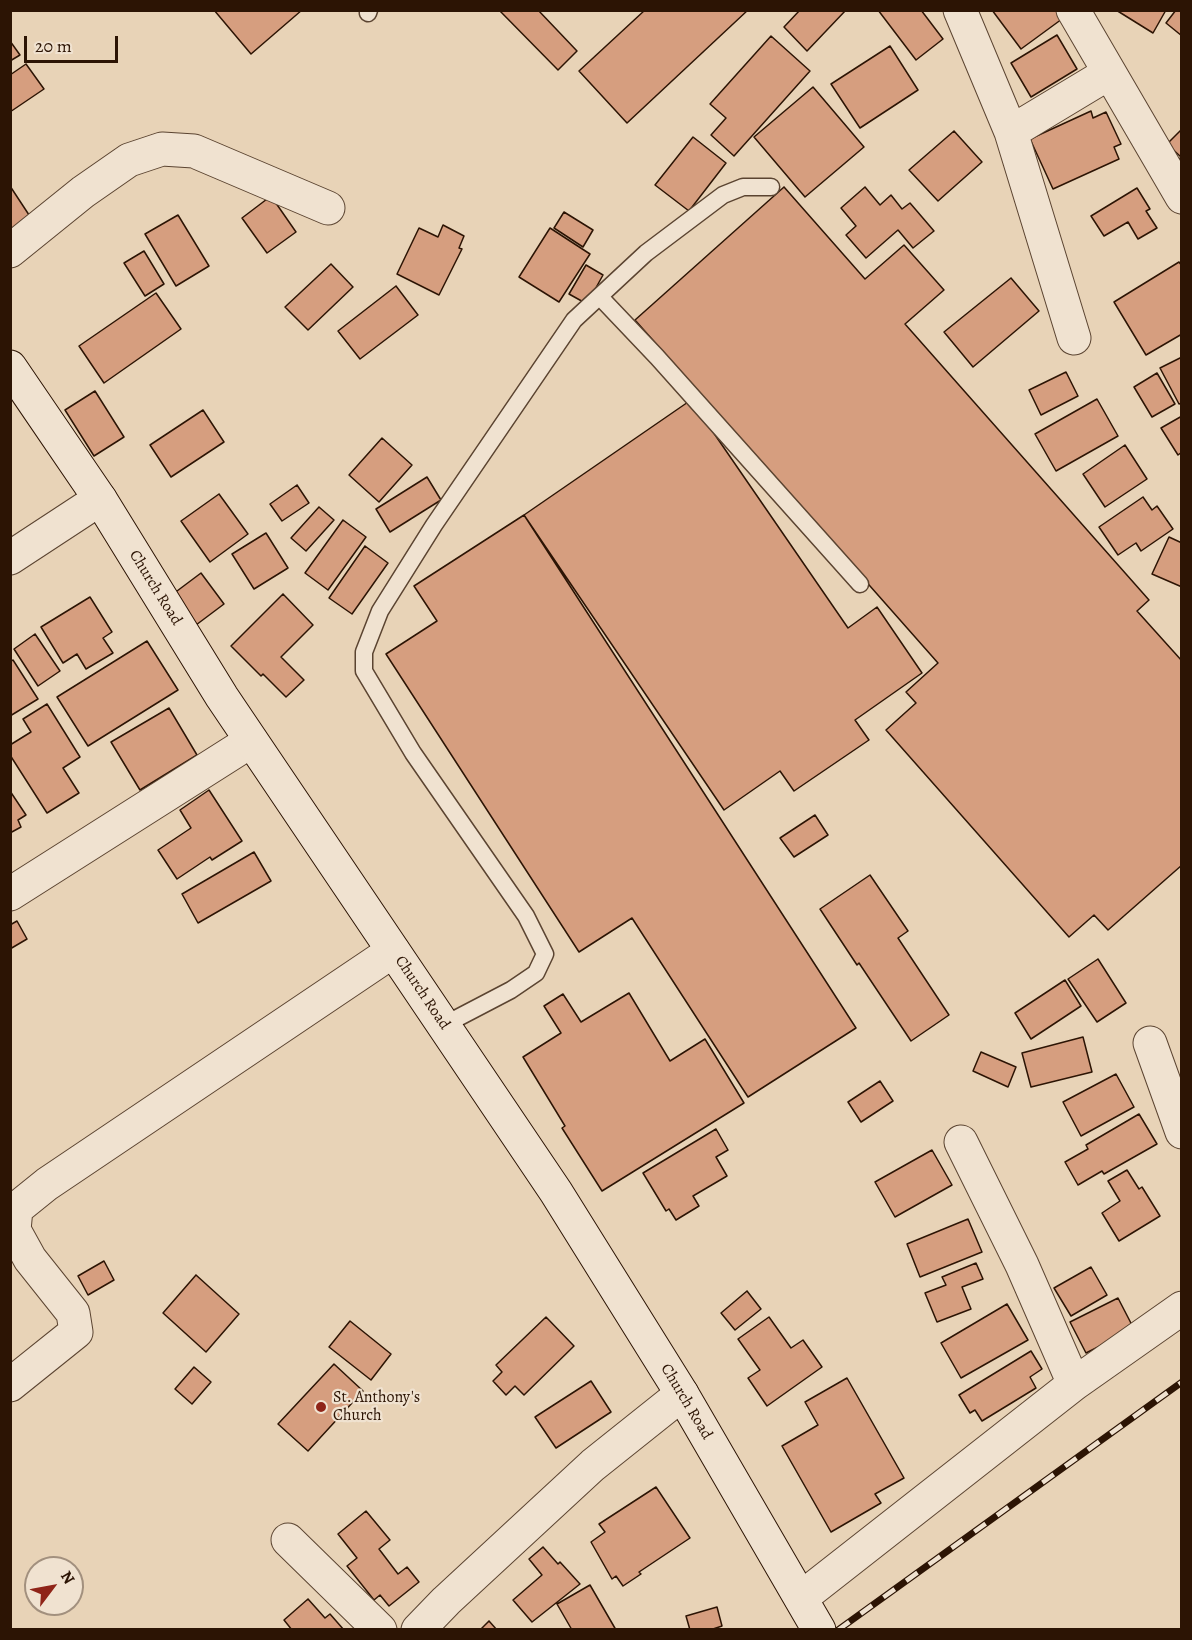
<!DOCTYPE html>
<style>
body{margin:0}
#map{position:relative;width:1192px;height:1640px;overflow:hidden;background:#e8d3b7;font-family:Alegreya,serif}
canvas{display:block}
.frame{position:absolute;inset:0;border:12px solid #2c1404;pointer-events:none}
.north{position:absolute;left:24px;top:1556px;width:60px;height:60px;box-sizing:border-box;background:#f0e2d0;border:2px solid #a2907e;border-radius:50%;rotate:58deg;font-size:16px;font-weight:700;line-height:24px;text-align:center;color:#2c1404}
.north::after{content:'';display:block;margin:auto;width:21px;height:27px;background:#8f2418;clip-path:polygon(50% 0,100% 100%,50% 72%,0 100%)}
.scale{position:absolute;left:24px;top:36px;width:94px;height:27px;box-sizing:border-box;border:3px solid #2c1404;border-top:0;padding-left:8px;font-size:18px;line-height:21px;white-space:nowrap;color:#2c1404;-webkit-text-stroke:4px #f0e2d0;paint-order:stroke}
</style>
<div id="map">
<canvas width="1192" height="1640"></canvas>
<div class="frame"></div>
<div class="north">N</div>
<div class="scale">20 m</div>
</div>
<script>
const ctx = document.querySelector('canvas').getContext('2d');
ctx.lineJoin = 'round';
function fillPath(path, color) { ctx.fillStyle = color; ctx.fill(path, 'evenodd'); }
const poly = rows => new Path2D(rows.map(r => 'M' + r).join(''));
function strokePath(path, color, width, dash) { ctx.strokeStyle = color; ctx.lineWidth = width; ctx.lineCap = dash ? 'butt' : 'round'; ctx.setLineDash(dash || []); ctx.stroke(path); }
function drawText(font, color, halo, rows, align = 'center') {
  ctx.font = font + ' Alegreya,serif'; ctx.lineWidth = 4.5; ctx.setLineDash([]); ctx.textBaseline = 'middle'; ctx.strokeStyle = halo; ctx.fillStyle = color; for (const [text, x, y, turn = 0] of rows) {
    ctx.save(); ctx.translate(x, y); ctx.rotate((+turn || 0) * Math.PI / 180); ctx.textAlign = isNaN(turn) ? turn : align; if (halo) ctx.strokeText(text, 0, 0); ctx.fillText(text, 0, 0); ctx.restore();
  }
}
const building = poly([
 [214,10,302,10,251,54,214,10],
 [499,10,538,10,577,51,558,70,499,10],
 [645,10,748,10,627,123,579,71,645,10],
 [800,10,846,10,807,51,784,27,800,10],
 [878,10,921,10,943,39,916,60,878,10],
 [992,10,1056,10,1062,19,1021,49,992,10],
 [1116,10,1166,10,1153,33,1116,10],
 [1176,10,1182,10,1182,36,1166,23,1176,10],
 [1057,35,1077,69,1031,97,1011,63,1057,35],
 [771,36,810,71,734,156,711,135,726,118,710,104,771,36],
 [10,41,20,55,10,61,10,41],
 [890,46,918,90,860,128,831,84,890,46],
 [26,64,44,89,10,112,10,75,26,64],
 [813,87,864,147,805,197,754,137,813,87],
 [1091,111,1093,118,1106,112,1121,144,1114,147,1119,159,1053,189,1030,139,1091,111],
 [1182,129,1182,167,1176,162,1181,157,1167,144,1182,129],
 [954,131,982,162,938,201,909,170,954,131],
 [693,137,726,163,689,211,655,185,693,137],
 [10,186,33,221,10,236,10,186],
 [784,187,865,279,904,245,944,290,905,324,1149,600,1137,611,1182,661,1182,865,1108,930,1094,915,1069,937,886,730,916,703,906,692,938,663,635,320,784,187],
 [865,187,880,205,891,195,902,209,910,203,934,231,913,248,898,230,866,258,846,235,856,226,841,208,865,187],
 [1137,188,1150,209,1146,211,1157,228,1138,239,1128,222,1104,236,1091,216,1137,188],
 [271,196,296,232,267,253,242,218,271,196],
 [564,212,593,230,583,247,554,228,564,212],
 [178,215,209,266,176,286,145,234,178,215],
 [443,225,464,236,459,248,462,249,439,295,397,274,419,228,438,237,443,225],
 [550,228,590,254,559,302,519,277,550,228],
 [144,251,164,284,145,296,124,263,144,251],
 [1179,262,1182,266,1182,334,1146,355,1114,302,1179,262],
 [331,264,353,287,308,330,285,307,331,264],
 [586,265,603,275,587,304,569,294,586,265],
 [1011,278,1039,311,973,367,944,332,1011,278],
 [396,286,418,315,360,359,338,331,396,286],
 [156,293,181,329,104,383,79,346,156,293],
 [1182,357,1182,403,1179,404,1160,368,1182,357],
 [1066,372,1078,396,1041,415,1029,390,1066,372],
 [1157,373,1175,404,1152,417,1134,387,1157,373],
 [95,391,124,437,94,456,65,410,95,391],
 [1097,399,1118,436,1056,471,1035,434,1097,399],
 [691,400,848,628,877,607,922,673,855,720,869,740,794,791,780,771,724,810,524,515,691,400],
 [203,410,224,442,171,477,150,445,203,410],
 [1182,416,1182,452,1178,455,1161,428,1182,416],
 [382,438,412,465,379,502,349,475,382,438],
 [1125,445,1147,479,1105,507,1083,474,1125,445],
 [427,477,441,500,390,532,376,509,427,477],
 [297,485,309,503,282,521,270,504,297,485],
 [219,494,248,534,210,562,181,521,219,494],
 [1143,497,1152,510,1157,506,1173,529,1141,551,1136,543,1118,555,1099,527,1143,497],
 [319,507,334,520,306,551,291,538,319,507],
 [524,515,856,1028,748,1097,632,918,579,952,386,654,437,621,414,586,524,515],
 [343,520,366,537,328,590,305,573,343,520],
 [266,533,288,568,254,589,232,554,266,533],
 [1169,537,1182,543,1182,587,1152,574,1169,537],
 [365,546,388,563,352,614,329,598,365,546],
 [201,573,224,604,188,631,165,600,201,573],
 [283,594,313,625,281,657,304,680,286,697,263,674,261,676,231,646,283,594],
 [90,597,112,632,103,638,113,653,86,669,77,654,63,663,41,627,90,597],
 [35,634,60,671,38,686,14,649,35,634],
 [147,641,178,690,88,746,57,697,147,641],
 [13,660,38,699,10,716,10,662,13,660],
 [47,704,80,757,63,768,79,793,47,813,10,755,10,745,31,732,23,719,47,704],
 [169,708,197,755,140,790,111,742,169,708],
 [209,790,242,841,212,860,210,857,177,879,158,850,191,828,180,810,209,790],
 [10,791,26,815,18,820,21,827,10,833,10,791],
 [815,815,828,835,794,857,780,838,815,815],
 [254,852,271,881,198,923,182,894,254,852],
 [870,875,908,931,898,938,949,1015,911,1041,859,963,857,965,820,909,870,875],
 [17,921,27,939,10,949,10,925,17,921],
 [1098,959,1126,1003,1097,1022,1068,979,1098,959],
 [1065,980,1081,1006,1031,1039,1015,1013,1065,980],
 [629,993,670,1061,705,1039,744,1103,602,1191,562,1128,565,1126,523,1057,561,1033,544,1006,563,994,581,1022,629,993],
 [1083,1037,1092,1072,1031,1087,1022,1053,1083,1037],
 [981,1052,1016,1067,1008,1087,973,1071,981,1052],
 [1116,1074,1134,1107,1081,1136,1063,1102,1116,1074],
 [880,1081,893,1101,861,1122,848,1102,880,1081],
 [1139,1114,1157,1144,1104,1174,1102,1171,1078,1185,1065,1162,1088,1149,1086,1145,1139,1114],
 [716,1129,728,1150,716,1157,727,1176,693,1196,699,1206,676,1220,669,1209,666,1211,643,1173,716,1129],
 [932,1150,952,1185,895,1217,875,1182,932,1150],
 [1127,1170,1139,1189,1142,1187,1160,1216,1119,1241,1102,1213,1120,1201,1108,1181,1127,1170],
 [968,1219,982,1252,920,1277,907,1244,968,1219],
 [104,1261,114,1280,88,1295,78,1276,104,1261],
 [976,1263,983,1279,962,1287,971,1309,937,1322,925,1293,946,1285,942,1277,976,1263],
 [1091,1267,1107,1295,1071,1316,1054,1288,1091,1267],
 [196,1275,239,1314,206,1352,163,1313,196,1275],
 [747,1291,761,1309,735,1330,721,1313,747,1291],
 [1118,1298,1134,1329,1086,1353,1070,1322,1118,1298],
 [1007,1304,1028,1340,961,1378,941,1343,1007,1304],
 [546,1317,574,1346,524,1395,515,1386,506,1395,493,1381,502,1372,496,1365,546,1317],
 [769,1317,791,1348,803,1340,822,1367,767,1406,748,1378,760,1370,738,1339,769,1317],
 [350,1321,391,1354,371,1380,329,1347,350,1321],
 [1031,1351,1042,1369,1030,1377,1036,1388,982,1421,975,1410,970,1413,959,1395,1031,1351],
 [334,1364,363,1391,308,1451,278,1424,334,1364],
 [194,1367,211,1382,192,1404,175,1389,194,1367],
 [847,1378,904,1478,875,1494,881,1503,831,1532,782,1446,818,1425,805,1402,847,1378],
 [591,1381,611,1412,556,1448,535,1417,591,1381],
 [656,1487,690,1538,639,1572,641,1574,623,1586,616,1576,612,1579,591,1542,605,1532,599,1524,656,1487],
 [366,1511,390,1540,379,1549,398,1574,407,1567,419,1582,389,1606,380,1595,374,1600,347,1566,357,1558,338,1534,366,1511],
 [543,1547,558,1564,560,1562,580,1584,532,1622,513,1600,542,1575,529,1559,543,1547],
 [590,1585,616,1630,572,1630,557,1604,590,1585],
 [308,1599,325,1618,330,1614,344,1630,292,1630,284,1620,308,1599],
 [717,1607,722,1626,710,1630,690,1630,686,1616,717,1607],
 [489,1621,497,1630,480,1630,489,1621]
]);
fillPath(building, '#d69e7f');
strokePath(building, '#2c1404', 1.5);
const lane = poly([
 [368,13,369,10],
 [600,297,657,357,860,584],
 [444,1025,511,990,536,973,545,954,526,916,413,753,364,671,364,652,380,611,434,525,574,320,646,253,723,195,743,187,771,187]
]);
const street = poly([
 [960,10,1011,132,1074,338],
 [1073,10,1182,197],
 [1011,132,1109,73],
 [10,251,83,192,129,160,162,149,194,151,328,208],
 [10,558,100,499],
 [10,894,251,741],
 [1150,1043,1182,1132],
 [961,1142,1022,1265,1074,1384],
 [10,1385,76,1332,73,1313,30,1259,14,1230,16,1209,47,1184,393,951],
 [288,1540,380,1630],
 [801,1598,1074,1384,1182,1308],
 [418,1630,446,1601,593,1465,682,1394]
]);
const secondary = poly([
 [10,367,100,499,222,697,556,1192,682,1394,819,1630]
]);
strokePath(lane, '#5b4431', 19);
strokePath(street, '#5b4431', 35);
strokePath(secondary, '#2c1404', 35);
strokePath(lane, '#f0e2d0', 16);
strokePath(street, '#f0e2d0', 33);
strokePath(secondary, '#f0e2d0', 33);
const rail = poly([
 [838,1630,1182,1382]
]);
strokePath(rail, '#2c1404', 7);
strokePath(rail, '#f0e2d0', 4.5, [14]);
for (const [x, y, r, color] of [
 [321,1407,6,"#8f2418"]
]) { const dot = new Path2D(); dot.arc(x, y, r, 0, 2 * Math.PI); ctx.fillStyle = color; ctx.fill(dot); strokePath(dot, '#f0e2d0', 2); }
drawText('16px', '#2c1404', '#f0e2d0', [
 ["Church Road",155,588,58],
 ["Church Road",422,993,56],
 ["Church Road",686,1402,59]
]);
drawText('16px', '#2c1404', '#f0e2d0', [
 ["St. Anthony's",333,1398],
 ["Church",333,1416]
], 'left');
</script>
